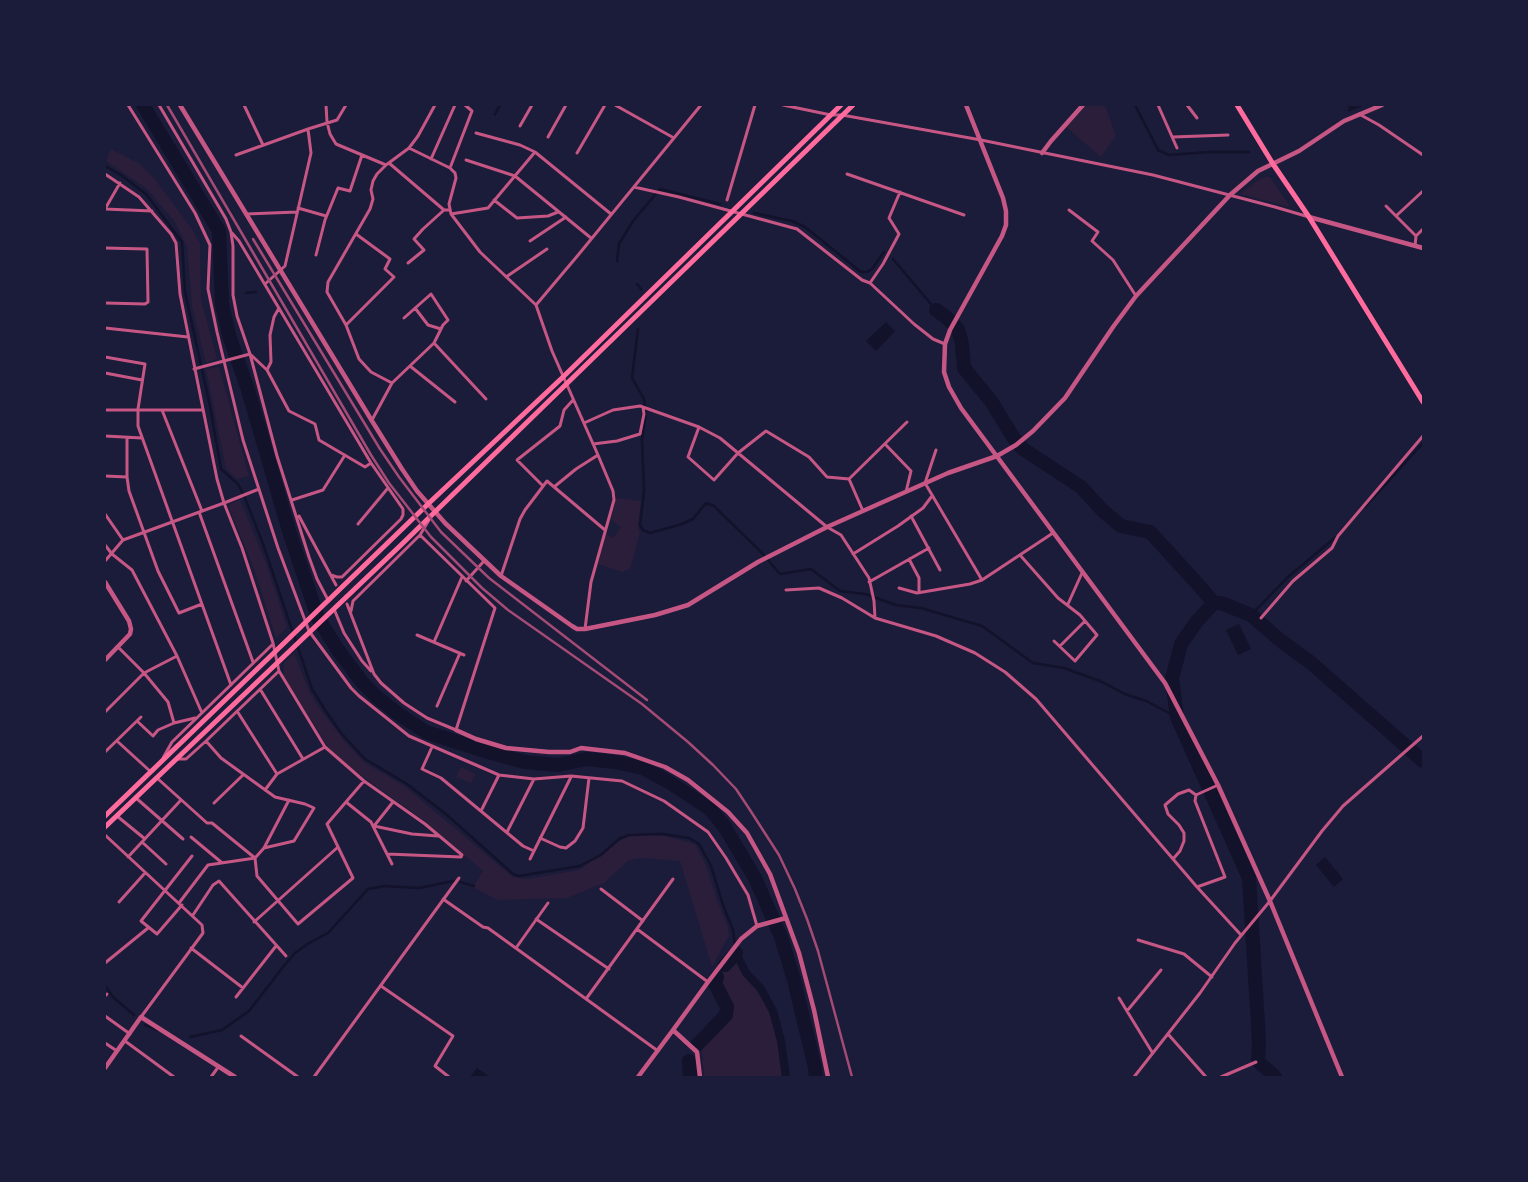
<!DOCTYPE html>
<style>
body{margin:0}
#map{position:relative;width:1528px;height:1182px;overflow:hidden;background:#1b1b3a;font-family:Bitter,serif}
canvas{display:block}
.frame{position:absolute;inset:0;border:106px solid #1b1b3a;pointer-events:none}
</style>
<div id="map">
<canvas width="1528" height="1182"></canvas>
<div class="frame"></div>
</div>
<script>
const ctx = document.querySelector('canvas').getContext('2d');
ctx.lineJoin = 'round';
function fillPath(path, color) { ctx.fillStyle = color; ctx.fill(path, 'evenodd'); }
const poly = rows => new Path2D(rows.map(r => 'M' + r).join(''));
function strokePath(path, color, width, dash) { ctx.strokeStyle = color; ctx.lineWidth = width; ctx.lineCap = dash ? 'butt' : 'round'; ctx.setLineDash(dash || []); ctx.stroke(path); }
fillPath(poly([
 [1087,105,1105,105,1116,136,1101,157,1066,127],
 [111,149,140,164,154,178,192,229,200,244,201,300,217,359,206,363,192,306,187,247,175,222,147,189,106,161],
 [1265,177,1270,177,1290,207,1240,194,1260,179],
 [219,367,249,476,237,479,226,469,206,369],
 [616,498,641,501,638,528,640,533,630,569,622,572,598,564,606,534,613,538,621,527,611,520],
 [240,500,266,563,287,627,276,638,254,569,229,508,230,504],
 [294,653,309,691,317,705,346,743,365,763,403,785,513,877,527,879,579,870,630,833,659,834,695,844,706,865,718,903,728,927,729,935,712,967,680,861,643,858,629,860,604,883,567,898,497,900,473,887,483,871,420,818,363,777,333,753,325,742,284,677,284,663],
 [461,767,475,774,471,783,456,777],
 [734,957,741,971,756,989,767,1007,775,1026,779,1049,782,1077,704,1077,702,1052,698,1044,727,1015,728,1007,716,983,717,977]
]), '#2a1e3b');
fillPath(poly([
 [886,322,895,331,876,351,866,341],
 [1239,624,1251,649,1238,655,1226,630],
 [1325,857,1343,879,1334,887,1316,865],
 [477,1068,490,1077,470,1077]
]), '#12122b');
strokePath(poly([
 [1135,105,1158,150,1169,155,1210,152,1249,152],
 [1347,105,1354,108],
 [1421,105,1423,106],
 [1349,110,1362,105],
 [495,114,500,105],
 [105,166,121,175,146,194,182,242,185,292,210,406,221,469,238,484,245,498,263,544,312,689,325,710,341,733,365,759,407,784,447,815,513,874,519,876,580,866,601,855,619,839,629,835,662,834,689,838,699,844,711,866,723,905,733,930,736,953],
 [754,213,792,221,805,227,861,272,867,272,872,269,884,252],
 [893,259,936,310],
 [617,261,619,244,633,221,660,189,720,204],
 [637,284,641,289],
 [246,293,256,292],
 [638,329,632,378,644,399,646,411,642,440,644,491,640,525,643,530,650,533,682,524,693,519,706,503,714,506,762,553,780,574,811,569,840,591,865,594,896,605,921,608,982,626,1033,663,1064,668,1100,681,1125,694,1146,701,1177,717],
 [1365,507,1423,443],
 [1251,615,1288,577,1337,536],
 [460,882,474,886],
 [105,986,114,998,134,1015],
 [145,1025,158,1030],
 [190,1037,222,1030,249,1011,283,967,295,953,309,943,328,933,368,889,385,886,419,888,453,881]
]), '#12122b', 2.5);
strokePath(poly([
 [736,953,746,973,761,989,773,1011,781,1041,786,1077]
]), '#12122b', 8);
strokePath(poly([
 [143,105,219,231,222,304,229,335,248,390,290,534,318,618,338,650,362,682,378,698,397,713,426,732,488,752,525,762,558,765,587,759,615,762,643,768,669,782,710,809,724,826,755,878,781,937,794,980,815,1068,816,1077],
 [936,310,946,317,958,329,962,344,964,368,991,401,1013,437,1023,449,1081,487,1103,511,1121,526,1150,532,1195,581,1214,603,1221,603,1251,615,1281,641,1310,662,1423,761],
 [1214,603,1197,621,1181,644,1172,679,1177,717,1249,878,1259,1041,1258,1061,1275,1077],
 [725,965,736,953],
 [697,1045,726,1015,727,1007,715,983,717,977],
 [689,1061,690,1077]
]), '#12122b', 14);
strokePath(poly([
 [128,105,195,213,210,245,208,289,217,332,243,440,278,548,309,631,351,688,359,696,409,736,499,775,534,779,571,776,622,781,664,801,708,832,726,858,748,895,757,926],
 [159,105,226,219,231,232,233,246,233,295,237,316,250,354,277,456,309,557,317,579,328,600],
 [244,105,263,145],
 [326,105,327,122,330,134,336,144,386,165,409,148,418,136,435,105],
 [615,105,674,138],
 [783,105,831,115,842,115,981,140,1153,175,1275,207,1309,217],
 [1158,105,1177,148],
 [1187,105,1197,118],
 [1359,114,1379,125,1423,155],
 [520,126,532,105],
 [476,133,520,145,535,152,611,214],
 [548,137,566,105],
 [1173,137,1228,135],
 [409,148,450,168,455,173,456,178,449,204,451,214,480,252,536,305],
 [577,153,605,105],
 [236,155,308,129],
 [431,159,455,105],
 [466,160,515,176,591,238],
 [389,163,444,210,449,210],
 [386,165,377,174,373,181,371,190,373,199,370,209,328,282,327,292,346,325,359,359,371,372,392,383],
 [450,168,472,111,465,105],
 [105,174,139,197,171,234,176,243,180,294,217,479,224,503,242,548,273,643,279,671,325,747,364,781,425,824,462,855],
 [847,174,964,215],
 [634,187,679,197,797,229,862,280,870,283,914,324,933,339,945,344],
 [494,200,517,218,548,216,558,212],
 [727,200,755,105],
 [1386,206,1416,236,1415,246],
 [298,208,326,216],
 [105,209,152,211],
 [105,209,120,183],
 [1069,210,1098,232,1092,241,1113,260,1136,296],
 [246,214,297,212],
 [451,214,488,208,535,152],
 [1396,216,1423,191],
 [232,233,239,241,371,463,403,509,403,515,401,519,342,577,337,577,331,575],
 [1416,236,1423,229],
 [530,241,566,217],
 [105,248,147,249,148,302,145,304,105,303],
 [316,255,325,220,338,188,350,191,362,155],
 [408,263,424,250,414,239,423,229,444,210],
 [506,277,547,249],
 [870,283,883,264,899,234,889,218,900,192],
 [265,284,285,266,311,153,308,129,337,120,346,105],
 [415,308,428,325,441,329],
 [346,325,394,277,385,269,390,259,356,234],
 [105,328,188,337],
 [434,343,486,399],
 [105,357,145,364,138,409,138,426,231,685],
 [410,366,455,402],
 [194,369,250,354,267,370,289,411,315,424,319,440,365,467,371,463],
 [267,370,271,362,270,335,274,317,279,308],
 [105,373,142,380],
 [105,410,203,410],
 [162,410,202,511],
 [372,420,392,383,434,343,443,325,448,320,431,294,404,318],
 [584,423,613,410,640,406,699,427,720,438,827,527,841,535,869,578,874,601,875,618,936,636,975,653,1005,672,1036,699,1197,887,1241,935],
 [699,427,688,457,714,480,738,453,766,431,809,457,827,477,849,479],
 [105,436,142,438],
 [127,438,127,477,129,491,158,571,179,613,202,604],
 [593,444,617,441,640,434,644,414,643,407],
 [885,444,911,471,906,492],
 [936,450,925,483,982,580],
 [105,476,127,477],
 [543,486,517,460,560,426,564,410,573,400],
 [554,487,576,469,598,455],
 [292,500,323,490,345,455],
 [863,511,849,479,907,422],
 [199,512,253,662],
 [105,514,123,540],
 [299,516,336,585],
 [911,516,940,570],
 [358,524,388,488],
 [105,545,112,554,132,570,177,656,202,713],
 [853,554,898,526,923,508,932,496],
 [1020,555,1058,598,1080,615,1097,635,1075,661,1054,641],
 [909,559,919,578,919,592],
 [105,561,123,540,224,503,259,489],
 [501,576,520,519,525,510,547,481,605,530],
 [466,581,484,561],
 [869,582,929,548],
 [899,588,917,593,970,584,982,580,1053,533],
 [786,590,819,588,842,598,875,618],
 [347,604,374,674,381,683,404,703,427,718,456,730,495,608,420,535],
 [1068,604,1082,573],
 [334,609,344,633,362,661,371,671],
 [351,611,353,601,420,535,429,520],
 [1261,618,1293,581,1332,548,1338,536,1423,436],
 [585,629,591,582,614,500,613,491,598,455,552,351,536,305,579,254,701,105],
 [417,635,464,655],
 [434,642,462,577],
 [1060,646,1085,621],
 [118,647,144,673,168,702,174,723],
 [260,689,303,759],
 [437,706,460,653],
 [237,711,277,774],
 [105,712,144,673,177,656],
 [137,721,153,736,158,730,174,723,195,718],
 [117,741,151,772],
 [206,741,279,671],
 [432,747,422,769,441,778,523,846,534,851],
 [105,752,141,717],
 [163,758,172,742,273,644],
 [176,759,186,759,206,741,221,758,275,797,305,804,314,808,294,841,264,848],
 [157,778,207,823,212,823,255,858,257,876,298,924,353,878,327,824,364,781],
 [265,790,277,774,325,747],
 [136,798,183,839],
 [346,802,371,822,392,864],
 [393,802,374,826,412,834,438,836],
 [214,803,243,775],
 [481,811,499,775],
 [117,816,145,839],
 [507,832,534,779],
 [105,835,202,925,203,933,141,1017],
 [191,837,221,862],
 [540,838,560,847,566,848,575,841,583,828,589,778],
 [142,842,166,864],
 [387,854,461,857,462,855],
 [128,857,181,800],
 [530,859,571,777],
 [1173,859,1180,851,1184,841,1184,833,1179,825,1168,814,1165,805,1178,794,1189,790,1196,795],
 [1197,887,1225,877,1195,801,1196,795,1218,785],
 [601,889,643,921],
 [443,899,483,927,488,928,658,1051],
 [119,902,145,873],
 [179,903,208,865,255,858,264,848,289,800],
 [182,905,157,934,141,921,192,856],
 [193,915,213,885,219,881,286,956],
 [536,919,609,969],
 [254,922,338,847],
 [637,929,708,982],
 [1138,940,1184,954,1212,977],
 [191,948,243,988],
 [516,948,548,903],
 [105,963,148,928],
 [381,986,453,1036,435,1066,449,1077],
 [105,996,107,994],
 [236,997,276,946],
 [1119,998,1152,1052],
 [586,999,673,879],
 [1127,1011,1161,970],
 [105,1016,130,1034],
 [1168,1034,1206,1077],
 [241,1036,298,1077],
 [125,1041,174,1077],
 [105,1043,117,1051],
 [211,1077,219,1066],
 [314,1077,459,878],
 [1134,1077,1200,993,1235,943,1270,901,1322,831,1343,806,1423,736],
 [1221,1077,1256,1062]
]), '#c65784', 3);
strokePath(poly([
 [180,105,372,421,402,469,417,491,445,523,501,576,572,626,577,629,585,629,655,615,688,605,758,562,827,527,948,473,997,456,1016,445,1033,431,1065,398,1113,327,1136,296,1230,195,1258,171,1299,151,1344,121,1382,105],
 [966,105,1003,198,1006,211,1006,225,1002,236,950,330,945,344,944,372,949,387,961,408,1165,683,1218,785,1270,901,1342,1077],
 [1042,153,1051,141,1083,105],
 [1309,217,1423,248],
 [105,582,129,621,131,629,130,634,105,660],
 [456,730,476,739,506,748,549,752,570,752,581,748,625,753,665,767,688,780,728,812,747,833,770,874,799,953,814,1010,828,1077],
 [105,1068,141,1017,235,1077],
 [638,1077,673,1030],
 [700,1077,697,1052,673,1030,708,982,741,939,757,926,786,918]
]), '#c65784', 4.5);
strokePath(poly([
 [1237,105,1273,164,1309,217,1423,402],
 [105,816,428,504,563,377,841,105],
 [105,827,402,544,853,105]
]), '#ff6b9d', 5);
strokePath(poly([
 [167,105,371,455,389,483,431,537,482,588,508,610,642,704,688,742,713,765,736,789,750,810,779,855,795,889,807,919,818,951,852,1077],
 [253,239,380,449,399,477,441,532,489,578,647,700]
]), '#a44b75', 2.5);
</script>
